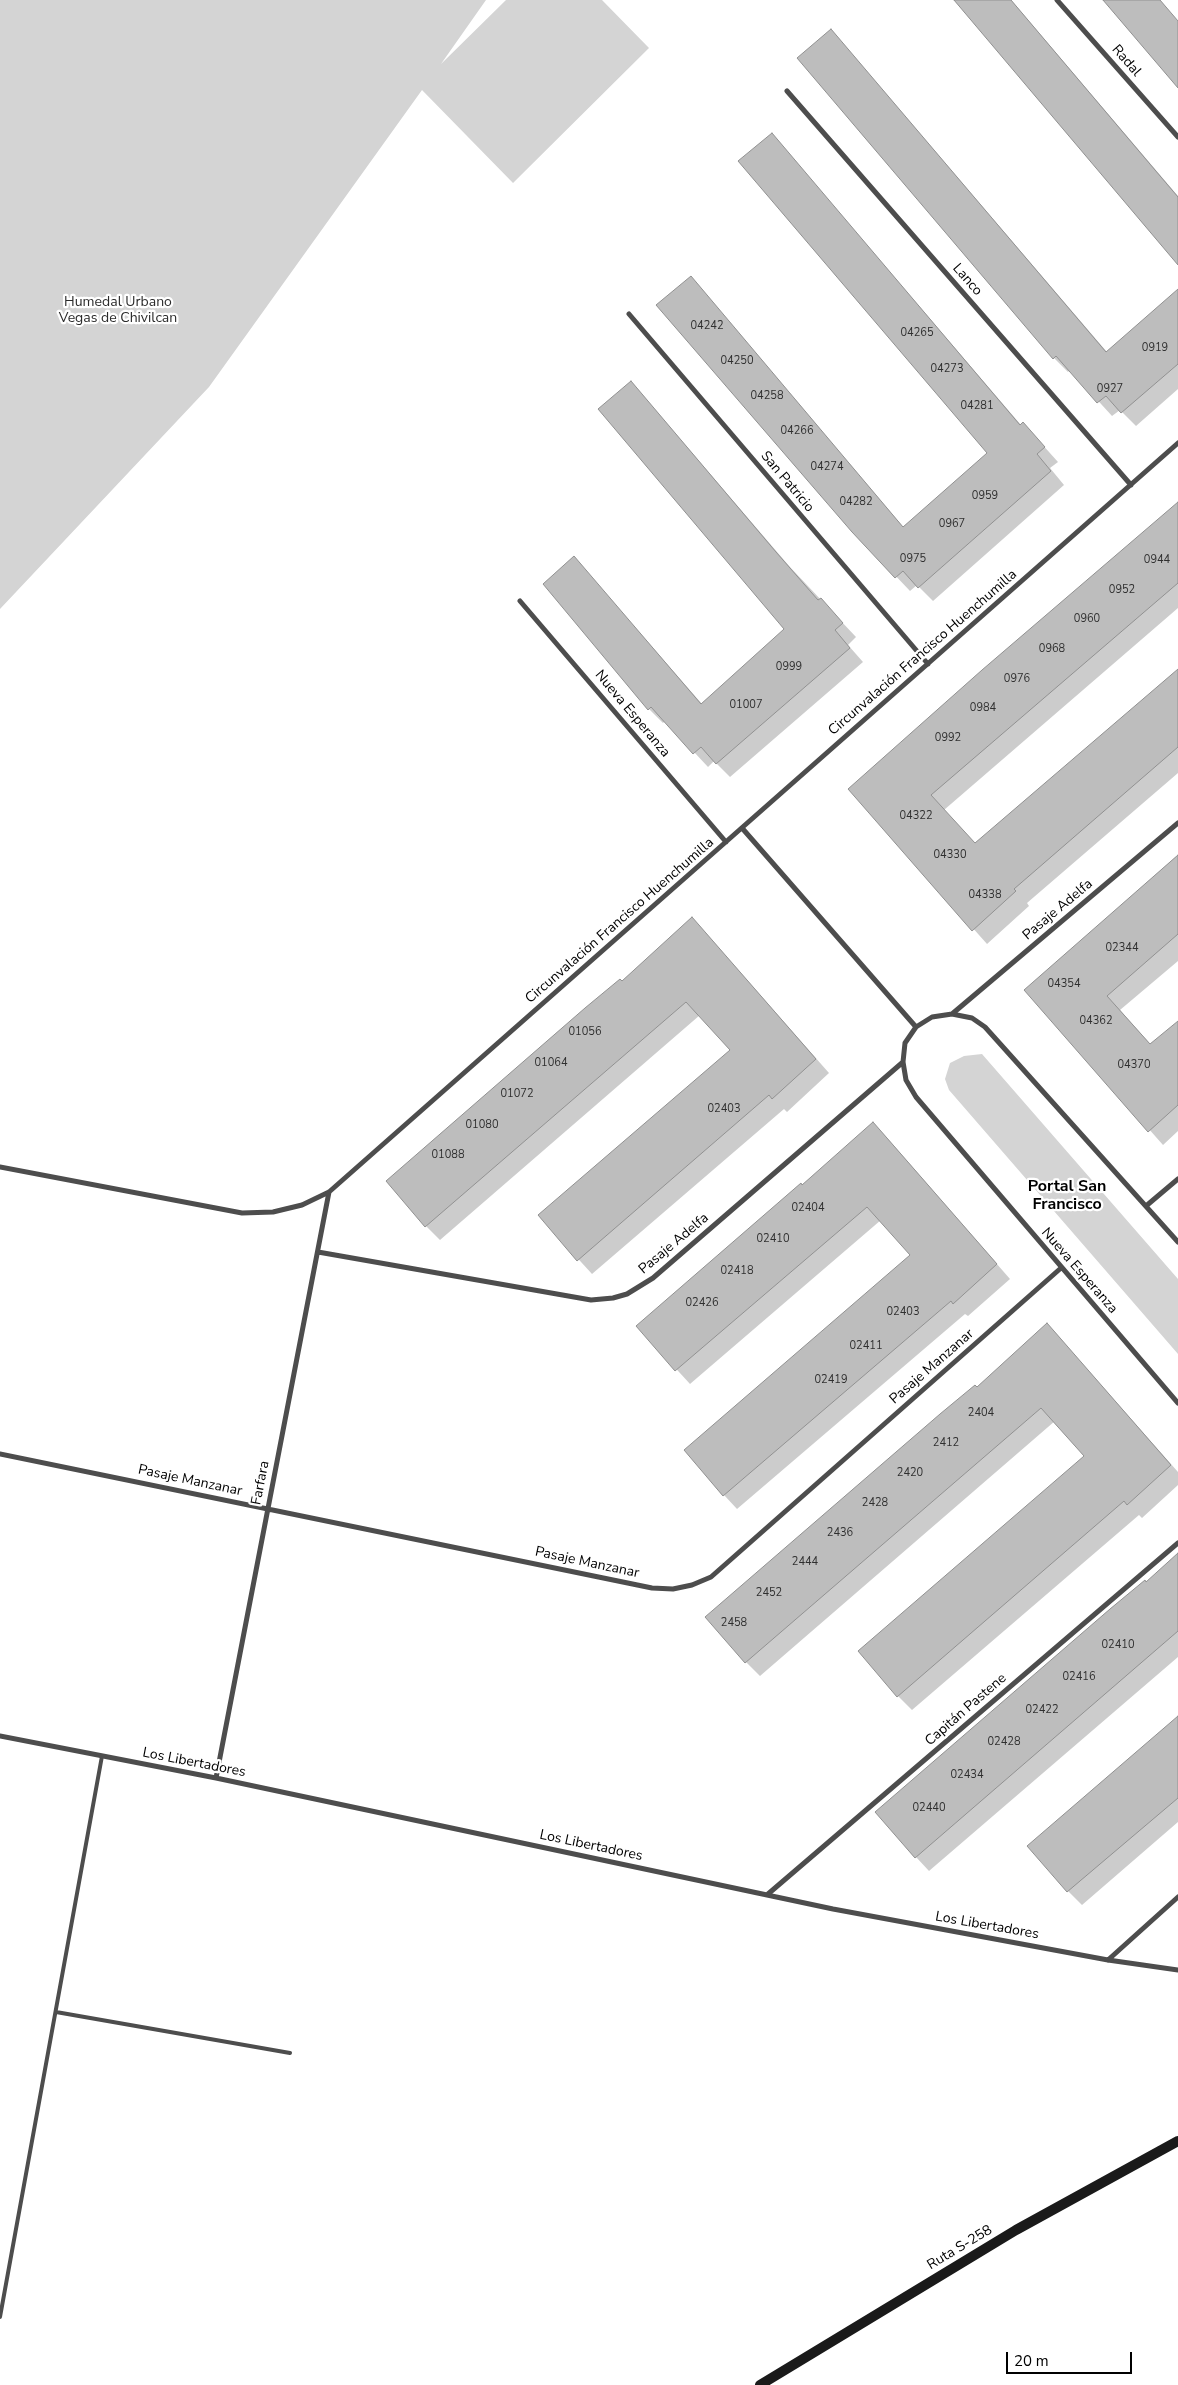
<!DOCTYPE html>
<meta charset="utf-8">
<style>
body{margin:0}
#map{position:relative;width:1178px;height:2385px;overflow:hidden;background:#fff;font-family:"Nunito Sans",sans-serif}
canvas{display:block}
.scale{position:absolute;left:1006px;top:2352px;width:126px;height:22px;box-sizing:border-box;border:2px solid #000;border-top:0;padding-left:6px;font-size:15px;line-height:18px;white-space:nowrap;color:#000;-webkit-text-stroke:4px #fff;paint-order:stroke}
</style>
<div id="map">
<canvas width="1178" height="2385"></canvas>
<div class="scale">20 m</div>
</div>
<script>
const ctx = document.querySelector('canvas').getContext('2d');
ctx.lineJoin = 'round';
function fillPath(path, color) { ctx.fillStyle = color; ctx.fill(path, 'evenodd'); }
const poly = rows => new Path2D(rows.map(r => 'M' + r).join(''));
function strokePath(path, color, width, dash) { ctx.strokeStyle = color; ctx.lineWidth = width; ctx.lineCap = dash ? 'butt' : 'round'; ctx.setLineDash(dash || []); ctx.stroke(path); }
function drawText(font, color, halo, rows, align = 'center') {
  ctx.font = font + ' "Nunito Sans",sans-serif'; ctx.lineWidth = 4.5; ctx.setLineDash([]); ctx.textBaseline = 'middle'; ctx.strokeStyle = halo; ctx.fillStyle = color; for (const [text, x, y, turn = 0] of rows) {
    ctx.save(); ctx.translate(x, y); ctx.rotate((+turn || 0) * Math.PI / 180); ctx.textAlign = isNaN(turn) ? turn : align; if (halo) ctx.strokeText(text, 0, 0); ctx.fillText(text, 0, 0); ctx.restore();
  }
}
fillPath(poly([
 [0,0,486,0,441,64,506,0,602,0,649,48,513,183,422,90,209,387,0,609],
 [982,1054,1178,1279,1178,1354,949,1090,945,1079,950,1063,964,1056]
]), '#d4d4d4');
fillPath(poly([
 [955,0,1011,0,1178,196,1178,263],
 [831,30,1107,352,1178,290,1178,389,1136,426,1120,410,1112,416,1070,370,1068,372,1054,358],
 [772,135,1021,425,1023,423,1058,462,1050,468,1064,485,933,601,917,585,910,591,853,531,690,278,904,528,988,453],
 [631,382,790,567,856,637,848,645,863,662,730,777,714,761,708,767,665,721,663,723,649,709,574,558,702,704,786,630],
 [1178,504,1178,608,944,810,975,844,1178,670,1178,773,1027,903,1029,906,987,944,849,789],
 [1178,855,1178,961,1120,1010,1151,1045,1178,1022,1178,1131,1163,1145,1026,990],
 [692,918,829,1073,787,1112,784,1109,592,1274,539,1216,731,1051,700,1015,440,1240,426,1226,622,982],
 [887,1138,1010,1279,968,1316,965,1314,737,1509,724,1495,912,1256,881,1220,690,1384,637,1326,802,1187],
 [1047,1324,1178,1472,1178,1485,1142,1518,1139,1515,912,1710,898,1696,1086,1457,1055,1421,760,1676,746,1662,977,1388],
 [1178,1555,1178,1657,929,1871,916,1857,1147,1583],
 [1178,1719,1178,1822,1082,1905,1068,1891]
]), '#0003');
const building = poly([
 [954,0,1011,0,1155,170,1178,197,1178,265,954,0],
 [1103,0,1160,0,1178,21,1178,88,1103,0],
 [831,29,1106,352,1178,289,1178,364,1121,413,1106,396,1097,403,1056,356,1053,359,797,58,831,29],
 [772,133,1020,425,1023,422,1045,447,1037,454,1051,471,918,588,903,571,895,578,852,532,656,305,691,276,903,527,987,453,738,161,772,133],
 [631,381,776,552,818,600,821,598,843,623,835,630,850,648,716,764,701,747,693,754,651,707,648,710,543,584,574,556,701,704,784,629,598,409,631,381],
 [1178,502,1178,583,931,795,975,843,1178,669,1178,747,1014,889,1016,891,972,931,848,789,982,670,1178,502],
 [1178,855,1178,934,1107,996,1150,1044,1178,1021,1178,1105,1148,1132,1024,990,1178,855],
 [692,917,816,1059,772,1099,769,1095,577,1261,538,1215,730,1050,686,1002,425,1227,386,1181,585,1008,620,979,622,981,692,917],
 [873,1122,997,1264,953,1304,951,1301,723,1496,684,1450,910,1255,867,1207,675,1371,636,1326,801,1183,802,1185,873,1122],
 [1047,1323,1171,1465,1127,1505,1124,1501,897,1697,858,1651,1084,1456,1041,1408,745,1663,705,1617,940,1414,975,1385,977,1387,1047,1323],
 [1178,1553,1178,1631,915,1858,875,1812,1110,1609,1145,1580,1146,1582,1178,1553],
 [1178,1716,1178,1798,1067,1892,1027,1846,1178,1716]
]);
fillPath(building, '#bdbdbd');
strokePath(building, '#919191', 1);
strokePath(poly([
 [56,2012,290,2053],
 [0,2317,102,1756]
]), '#4d4d4d', 4);
strokePath(poly([
 [1057,0,1178,137],
 [787,91,1131,485],
 [629,314,928,664],
 [520,601,726,842],
 [742,828,916,1027],
 [952,1014,1178,823],
 [0,1167,242,1213,273,1212,302,1205,329,1192,1178,443],
 [1146,1206,1178,1179],
 [1178,1242,985,1027,972,1018,952,1014,932,1017,916,1027,905,1043,903,1062,906,1080,916,1097,1178,1403],
 [318,1252,591,1300,613,1298,627,1294,653,1278,903,1062],
 [0,1454,652,1588,673,1589,692,1585,711,1577,1061,1268],
 [0,1736,216,1778,833,1909,1108,1960,1178,1970],
 [216,1778,329,1192],
 [768,1894,1178,1543],
 [1108,1960,1178,1897]
]), '#4d4d4d', 5);
strokePath(poly([
 [760,2385,1016,2230,1178,2141]
]), '#1a1a1a', 10);
drawText('11px', '#2f2f2f', null, [
 ["04242",707,326],
 ["04265",917,333],
 ["0919",1155,348],
 ["04250",737,361],
 ["04273",947,369],
 ["0927",1110,389],
 ["04258",767,396],
 ["04281",977,406],
 ["04266",797,431],
 ["04274",827,467],
 ["0959",985,496],
 ["04282",856,502],
 ["0967",952,524],
 ["0975",913,559],
 ["0944",1157,560],
 ["0952",1122,590],
 ["0960",1087,619],
 ["0968",1052,649],
 ["0999",789,667],
 ["0976",1017,679],
 ["01007",746,705],
 ["0984",983,708],
 ["0992",948,738],
 ["04322",916,816],
 ["04330",950,855],
 ["04338",985,895],
 ["02344",1122,948],
 ["04354",1064,984],
 ["04362",1096,1021],
 ["01056",585,1032],
 ["01064",551,1063],
 ["04370",1134,1065],
 ["01072",517,1094],
 ["02403",724,1109],
 ["01080",482,1125],
 ["01088",448,1155],
 ["02404",808,1208],
 ["02410",773,1239],
 ["02418",737,1271],
 ["02426",702,1303],
 ["02403",903,1312],
 ["02411",866,1346],
 ["02419",831,1380],
 ["2404",981,1413],
 ["2412",946,1443],
 ["2420",910,1473],
 ["2428",875,1503],
 ["2436",840,1533],
 ["2444",805,1562],
 ["2452",769,1593],
 ["2458",734,1623],
 ["02410",1118,1645],
 ["02416",1079,1677],
 ["02422",1042,1710],
 ["02428",1004,1742],
 ["02434",967,1775],
 ["02440",929,1808]
]);
drawText('14px', '#000', '#fff', [
 ["Radal",1126,61,49],
 ["Lanco",967,280,49],
 ["San Patricio",787,482,50],
 ["Circunvalación Francisco Huenchumilla",923,653,-41],
 ["Nueva Esperanza",632,714,50],
 ["Pasaje Adelfa",1058,910,-40],
 ["Circunvalación Francisco Huenchumilla",620,921,-41],
 ["Pasaje Adelfa",674,1244,-40],
 ["Nueva Esperanza",1079,1271,49],
 ["Pasaje Manzanar",932,1367,-41],
 ["Pasaje Manzanar",190,1481,12],
 ["Farfara",261,1483,-79],
 ["Pasaje Manzanar",587,1563,12],
 ["Capitán Pastene",966,1710,-41],
 ["Los Libertadores",194,1763,11],
 ["Los Libertadores",591,1846,12],
 ["Los Libertadores",987,1926,10],
 ["Ruta S-258",960,2248,-31]
]);
drawText('14px', '#2b2b2b', '#fff', [
 ["Humedal Urbano",118,303],
 ["Vegas de Chivilcan",118,319]
]);
drawText('bold 16px', '#000', '#fff', [
 ["Portal San",1067,1187],
 ["Francisco",1067,1205]
]);
</script>
